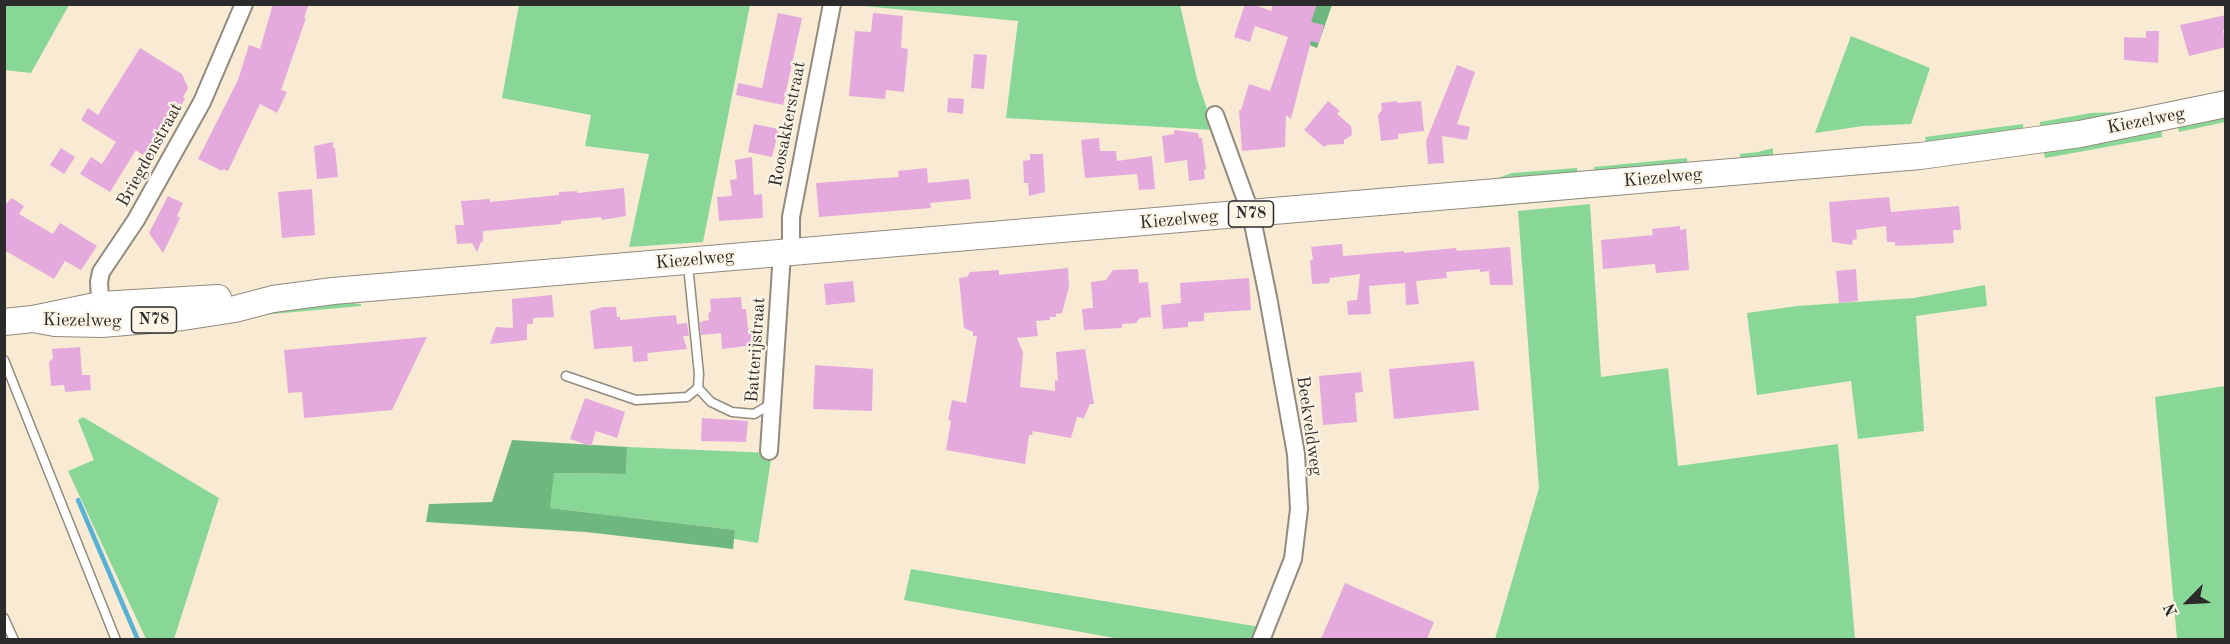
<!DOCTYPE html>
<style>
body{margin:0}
#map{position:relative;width:2230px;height:644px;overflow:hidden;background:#f8ead3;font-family:"Old Standard TT",serif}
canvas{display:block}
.frame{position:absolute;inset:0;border:6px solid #2b2b2b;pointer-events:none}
.north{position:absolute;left:2158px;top:572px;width:60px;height:60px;-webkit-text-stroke:4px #fcf5e5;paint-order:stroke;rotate:246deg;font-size:16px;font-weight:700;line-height:24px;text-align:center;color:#2b2b2b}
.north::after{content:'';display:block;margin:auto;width:21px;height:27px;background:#2b2b2b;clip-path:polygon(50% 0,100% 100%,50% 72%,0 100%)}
</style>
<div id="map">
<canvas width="2230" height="644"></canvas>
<div class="frame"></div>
<div class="north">N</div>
</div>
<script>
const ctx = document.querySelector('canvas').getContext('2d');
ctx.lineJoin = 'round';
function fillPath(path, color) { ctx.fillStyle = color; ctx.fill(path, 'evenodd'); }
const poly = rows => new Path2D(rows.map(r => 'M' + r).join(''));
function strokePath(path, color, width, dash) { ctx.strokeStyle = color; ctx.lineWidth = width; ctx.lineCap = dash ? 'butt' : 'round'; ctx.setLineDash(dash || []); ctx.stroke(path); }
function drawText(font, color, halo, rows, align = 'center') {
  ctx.font = font + ' "Old Standard TT",serif'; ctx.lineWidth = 4.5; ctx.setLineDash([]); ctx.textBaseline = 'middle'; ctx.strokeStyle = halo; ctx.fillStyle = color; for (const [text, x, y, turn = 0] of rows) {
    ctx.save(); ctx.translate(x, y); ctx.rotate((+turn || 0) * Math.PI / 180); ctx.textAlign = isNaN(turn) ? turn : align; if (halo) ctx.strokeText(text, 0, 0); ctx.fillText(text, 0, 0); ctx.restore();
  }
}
fillPath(poly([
 [5,4,69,5,31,73,5,70],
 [519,5,750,5,703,242,629,247,649,154,585,146,591,115,502,98],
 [854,5,1180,5,1197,79,1214,130,1006,118,1018,21],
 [1851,36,1930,68,1911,124,1863,126,1815,133],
 [2145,108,2041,132,2040,122,2091,113,2121,112],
 [2225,112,2225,122,2179,132,2177,123],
 [2023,124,2024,135,1927,147,1925,137],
 [2161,126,2162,137,2045,158,2043,148],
 [1773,148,1773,161,1741,164,1740,154,1758,152],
 [1687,158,1688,168,1595,176,1594,167],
 [1577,168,1578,178,1456,183,1495,179,1512,173],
 [1625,190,1625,195,1477,208,1477,203],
 [1590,204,1601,377,1668,368,1678,466,1838,444,1855,639,1495,639,1539,488,1518,211],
 [1985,285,1987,306,1916,316,1924,431,1858,439,1851,381,1757,395,1747,313,1797,306,1914,298],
 [331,300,361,304,361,306,250,316],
 [2225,386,2225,639,2177,639,2155,397],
 [83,417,219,498,174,639,146,639,68,471,94,460,78,420],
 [627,447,772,453,758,543,734,539,735,530,550,508,553,473,626,474],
 [911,569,1260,627,1254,639,1120,639,904,600]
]), '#89d796');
fillPath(poly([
 [1314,5,1332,5,1317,48,1304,43],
 [512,440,627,447,626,474,554,473,550,508,735,530,733,549,586,532,426,522,429,504,492,502]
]), '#6eb87f');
strokePath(poly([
 [78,500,138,640]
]), '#58b2d6', 4.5);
fillPath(poly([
 [273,4,309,4,304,18,306,18,281,90,287,92,277,113,260,104,228,171,223,169,222,171,198,159,238,80,249,45,260,49],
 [1245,4,1253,4,1271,11,1273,4,1317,4,1311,22,1324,25,1319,43,1311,41,1291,119,1286,115,1285,147,1242,151,1239,110,1241,110,1249,84,1270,91,1288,37,1255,26,1250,42,1234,37],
 [778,13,802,18,783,105,736,95,738,83,762,88],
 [873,13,903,16,901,48,908,49,904,92,886,90,885,99,849,96,855,31,871,32],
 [2226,15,2226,30,2223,30,2226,47,2189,56,2180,25],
 [2146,31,2159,31,2158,63,2124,60,2124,37,2146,38],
 [140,48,182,74,188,88,183,97,185,99,148,159,136,150,110,192,80,174,91,157,102,164,116,142,81,120,88,108,98,115],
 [974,54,987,55,984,89,971,88],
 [1457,65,1475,72,1457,124,1470,127,1467,140,1442,136,1444,163,1428,164,1426,141],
 [948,98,964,99,963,114,947,112],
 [1328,101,1340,111,1337,114,1351,126,1352,135,1344,140,1344,144,1327,145,1324,147,1304,130],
 [1397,101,1397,103,1421,101,1424,131,1398,134,1398,139,1381,141,1378,115,1382,110,1381,103],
 [754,124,779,129,772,157,748,152],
 [1174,130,1198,133,1199,138,1202,138,1206,169,1204,170,1205,179,1189,181,1187,160,1165,163,1162,136,1174,134],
 [1099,138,1100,151,1116,151,1117,161,1152,156,1155,189,1139,190,1137,174,1085,178,1081,140],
 [333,142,333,148,335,148,338,177,317,179,314,146],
 [61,148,75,157,64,174,50,165],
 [1030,154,1043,154,1045,192,1029,196,1028,183,1024,183,1023,161,1030,160],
 [752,157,754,195,762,194,763,218,719,221,717,197,732,196,730,180,737,179,735,160],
 [927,168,928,183,969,179,971,199,930,203,931,208,819,217,816,183,899,177,898,171],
 [624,188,626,216,602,220,601,217,561,221,561,224,483,231,483,242,481,242,477,252,472,243,457,244,455,225,464,225,461,201,490,199,490,202,559,195,559,192,577,191,577,193],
 [312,189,315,235,282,238,278,192],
 [168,196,183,203,177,216,180,218,163,253,149,233],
 [1889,197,1891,212,1959,206,1961,230,1953,230,1954,243,1895,246,1895,242,1887,242,1886,226,1856,230,1857,239,1853,240,1852,245,1832,242,1829,202],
 [12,198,24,206,19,214,53,234,60,223,97,246,81,270,65,261,54,279,4,250,4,206],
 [1680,226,1680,230,1686,229,1689,270,1656,273,1655,264,1603,269,1601,240,1653,235,1652,229],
 [1342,244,1343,256,1404,251,1404,253,1456,248,1457,251,1510,247,1513,285,1490,285,1489,271,1480,272,1480,269,1446,272,1447,278,1416,281,1419,304,1406,305,1405,283,1369,286,1371,314,1348,315,1347,301,1357,300,1360,274,1330,278,1329,283,1312,284,1310,260,1313,260,1311,247],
 [1068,268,1069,287,1062,313,1056,314,1056,317,1050,317,1050,320,1036,321,1038,336,1017,338,1023,352,1020,387,1055,391,1055,380,1058,381,1056,352,1085,349,1094,404,1090,404,1084,418,1077,417,1071,438,1033,431,1032,435,1029,435,1025,464,946,450,951,421,948,420,952,400,966,403,977,336,973,336,973,332,964,328,959,278,967,277,970,272,999,270,999,275],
 [1138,269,1139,283,1148,282,1151,317,1140,318,1136,323,1122,324,1122,328,1084,330,1082,309,1093,308,1091,282,1106,280,1113,270],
 [1856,269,1858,301,1839,303,1836,271],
 [1249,278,1251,310,1204,313,1204,321,1188,322,1188,327,1163,329,1161,305,1181,303,1180,283],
 [853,281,855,302,826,305,824,284],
 [552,295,554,317,533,318,533,324,527,324,527,340,490,344,496,327,513,328,512,299],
 [741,297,742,309,746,309,748,329,760,328,762,344,722,349,721,333,701,335,700,322,709,320,708,313,711,312,710,299],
 [603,307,616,307,617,317,620,317,620,320,676,315,677,324,687,323,689,336,683,336,687,349,647,353,648,361,633,362,632,346,594,349,590,311],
 [427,337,392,410,304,418,302,392,288,393,284,350],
 [80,347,82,375,90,375,91,390,65,392,64,385,51,386,49,362,53,358,52,349],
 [1474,361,1479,410,1394,419,1389,369],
 [815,365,873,369,872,411,813,409],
 [1361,372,1363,392,1355,393,1357,422,1323,425,1319,376],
 [585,398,625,412,617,438,596,431,591,446,570,439],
 [702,418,748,421,746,442,701,441],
 [1345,583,1434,622,1427,639,1321,639]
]), '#e4aade');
const service = poly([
 [4,360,116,640],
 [566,376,636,400,687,397,698,388,699,374,688,265],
 [698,388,711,402,732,412,754,414,771,404],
 [4,618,14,640]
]);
const minor = poly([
 [1215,115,1251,214,1268,297,1296,454,1299,509,1293,559,1261,640],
 [791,252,791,217,832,4],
 [101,315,99,282,101,272,136,220,202,102,244,4],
 [769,451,782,253]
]);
const primary = poly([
 [33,319,55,323,102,324,183,317,235,309,273,299,333,291,1920,156,2080,134,2226,104],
 [4,322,33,319,100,305,218,298]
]);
strokePath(service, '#928a7f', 11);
strokePath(minor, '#928a7f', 20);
strokePath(primary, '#928a7f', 28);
strokePath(service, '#fff', 8);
strokePath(minor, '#fff', 16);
strokePath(primary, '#fff', 26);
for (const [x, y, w] of [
 [1251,214,45],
 [154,320,45]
]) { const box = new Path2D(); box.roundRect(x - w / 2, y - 13, w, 26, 4.5); ctx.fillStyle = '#fcf5e5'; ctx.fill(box); strokePath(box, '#2b2b2b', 1.5); }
drawText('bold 16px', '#2b2b2b', null, [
 ["N78",1251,214],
 ["N78",154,320]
]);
drawText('18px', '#2b2b2b', '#fcf5e5', [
 ["Kiezelweg",2146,121,-11],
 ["Roosakkerstraat",788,124,-79],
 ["Briegdenstraat",150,155,-61],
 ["Kiezelweg",1663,178,-5],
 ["Kiezelweg",1179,220,-5],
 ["Kiezelweg",695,260,-5],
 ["Kiezelweg",82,321,1],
 ["Batterijstraat",756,350,-86],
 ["Beekveldweg",1309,426,82]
]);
</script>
